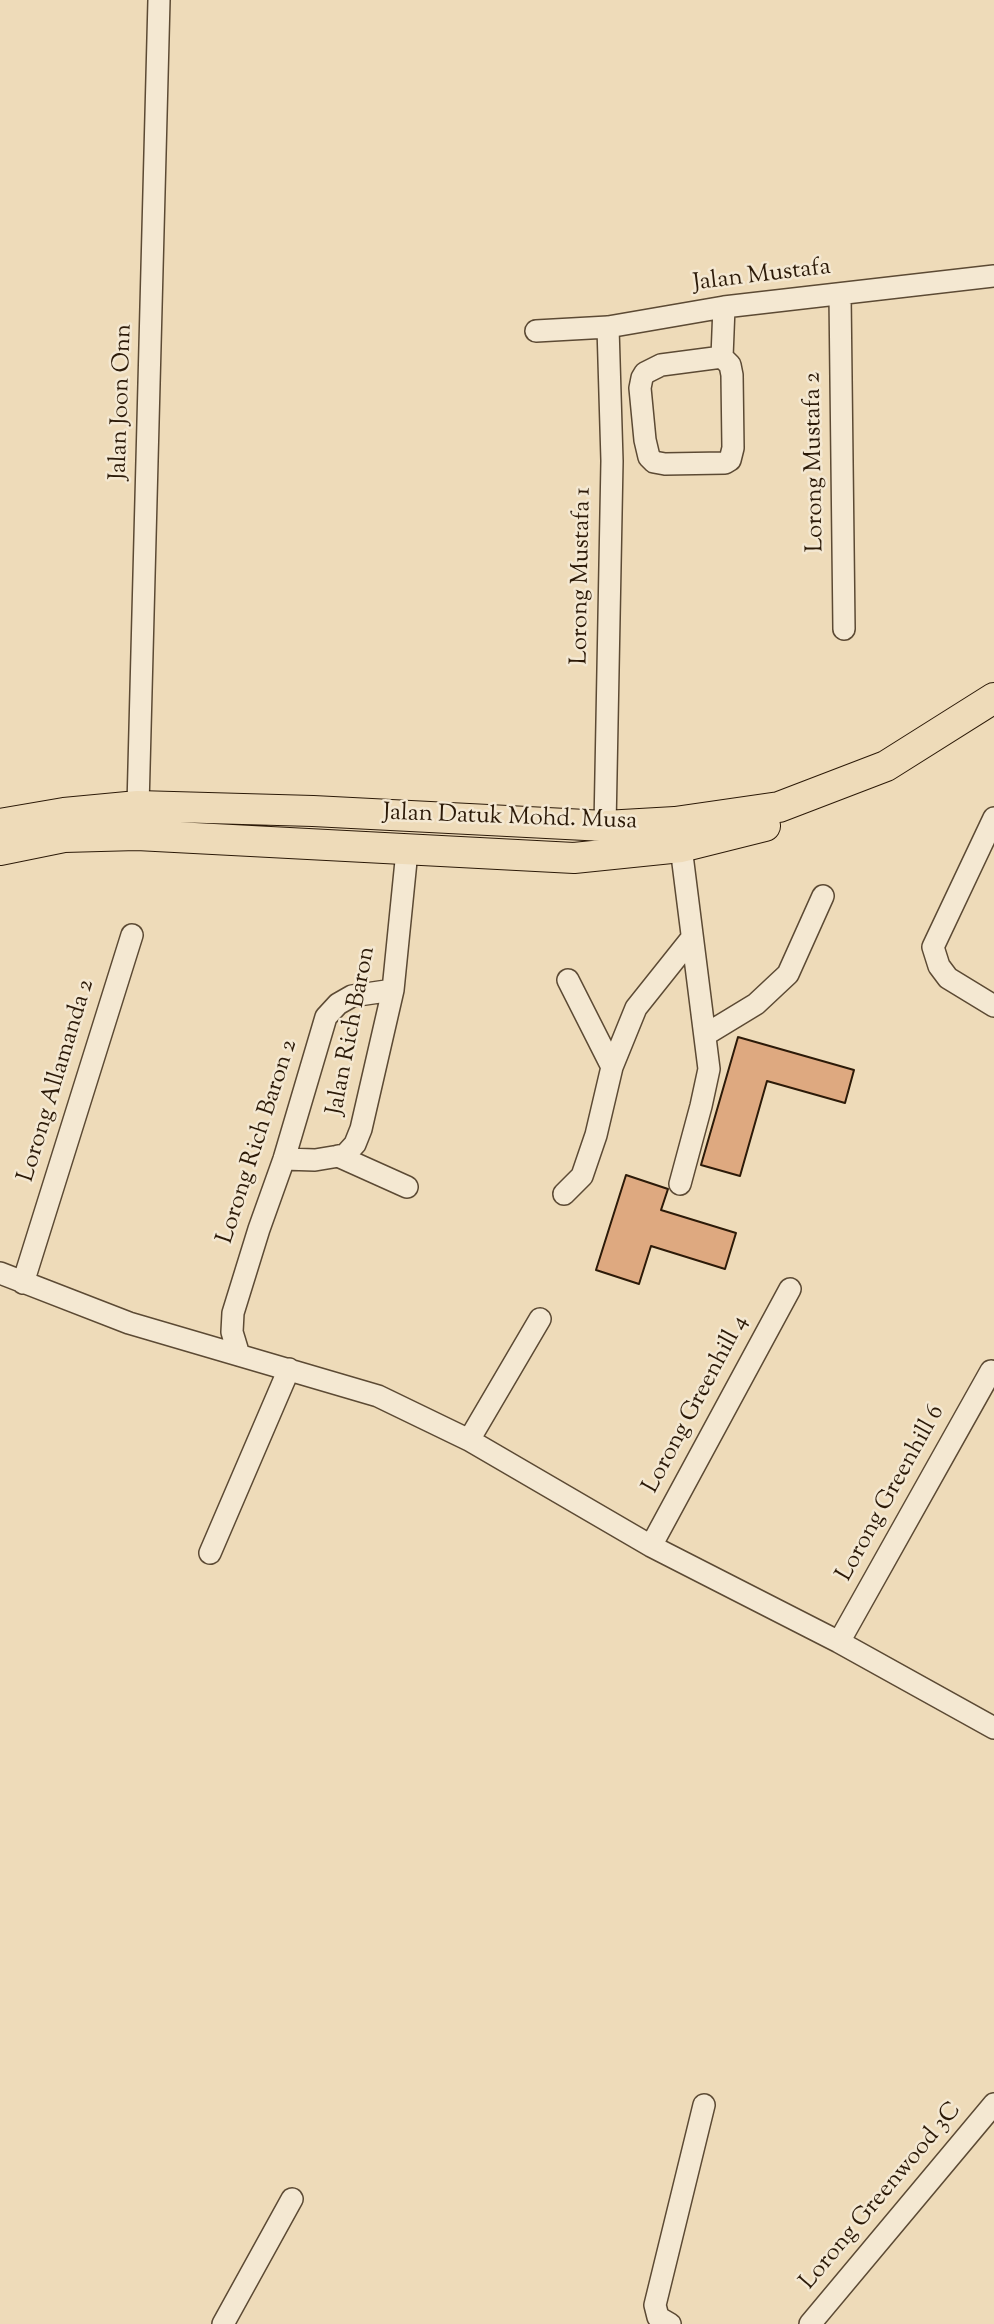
<!DOCTYPE html>
<style>
body{margin:0}
canvas{display:block;background:#eedbb9}
</style>
<canvas width="994" height="2324"></canvas>
<script>
const ctx = document.querySelector('canvas').getContext('2d');
ctx.lineJoin = 'round';
function fillPath(path, color) { ctx.fillStyle = color; ctx.fill(path, 'evenodd'); }
const poly = rows => new Path2D(rows.map(r => 'M' + r).join(''));
function strokePath(path, color, width, dash) { ctx.strokeStyle = color; ctx.lineWidth = width; ctx.lineCap = dash ? 'butt' : 'round'; ctx.setLineDash(dash || []); ctx.stroke(path); }
function drawText(font, color, halo, rows, align = 'center') {
  ctx.font = font + ' "Sorts Mill Goudy",serif'; ctx.lineWidth = 5; ctx.setLineDash([]); ctx.textBaseline = 'middle'; ctx.strokeStyle = halo; ctx.fillStyle = color; for (const [text, x, y, turn = 0] of rows) {
    ctx.save(); ctx.translate(x, y); ctx.rotate((+turn || 0) * Math.PI / 180); ctx.textAlign = isNaN(turn) ? turn : align; if (halo) ctx.strokeText(text, 0, 0); ctx.fillText(text, 0, 0); ctx.restore();
  }
}
const building = poly([
 [738,1037,854,1070,845,1103,767,1081,740,1176,701,1165,738,1037],
 [626,1175,668,1189,661,1210,736,1233,725,1269,651,1246,639,1284,596,1270,626,1175]
]);
fillPath(building, '#dea980');
strokePath(building, '#2c1a08', 2);
const minor = poly([
 [840,294,844,629],
 [536,331,608,327,724,307,994,276],
 [722,357,661,365,645,373,642,378,640,388,645,440,649,457,654,462,665,464,725,463,730,460,733,448,732,375,730,365,722,357,724,307],
 [138,806,159,0],
 [994,818,933,947,939,966,948,978,994,1006],
 [605,826,612,461,608,327],
 [568,980,612,1067],
 [705,1035,756,1004,788,974,823,896],
 [338,1156,407,1187],
 [284,1159,315,1160,345,1155,355,1144,361,1129,393,990,407,851],
 [680,1184,701,1106,709,1069,681,847],
 [564,1194,582,1176,596,1135,612,1067,636,1008,691,939],
 [0,1273,129,1323,378,1396,469,1440,651,1546,839,1642,994,1728],
 [23,1283,132,935],
 [239,1355,232,1332,233,1313,259,1229,284,1159,326,1017,338,1004,352,996,393,990],
 [469,1440,540,1319],
 [651,1546,790,1289],
 [210,1553,289,1369],
 [839,1642,991,1371],
 [223,2324,292,2199],
 [670,2324,658,2317,655,2305,704,2105],
 [810,2324,994,2104]
]);
const highway = poly([
 [0,824,64,813,138,806,313,811,605,826,675,822,779,807,886,766,994,698],
 [0,850,64,837,137,835,574,858,681,847,765,826]
]);
strokePath(minor, '#5c4a34', 24);
strokePath(highway, '#2c1a08', 32);
strokePath(minor, '#f4e8d2', 21);
strokePath(highway, '#eedbb9', 30);
drawText('24px', '#2c1a08', '#f4e8d2', [
 ["Jalan Mustafa",762,277,-7],
 ["Jalan Joon Onn",123,402,-88],
 ["Lorong Mustafa 2",816,462,-91],
 ["Lorong Mustafa 1",583,576,-89],
 ["Jalan Datuk Mohd. Musa",510,819,2],
 ["Jalan Rich Baron",353,1031,-79],
 ["Lorong Allamanda 2",58,1081,-73],
 ["Lorong Rich Baron 2",259,1142,-72],
 ["Lorong Greenhill 4",697,1405,-62],
 ["Lorong Greenhill 6",892,1494,-61],
 ["Lorong Greenwood 3C",882,2197,-50]
]);
</script>
